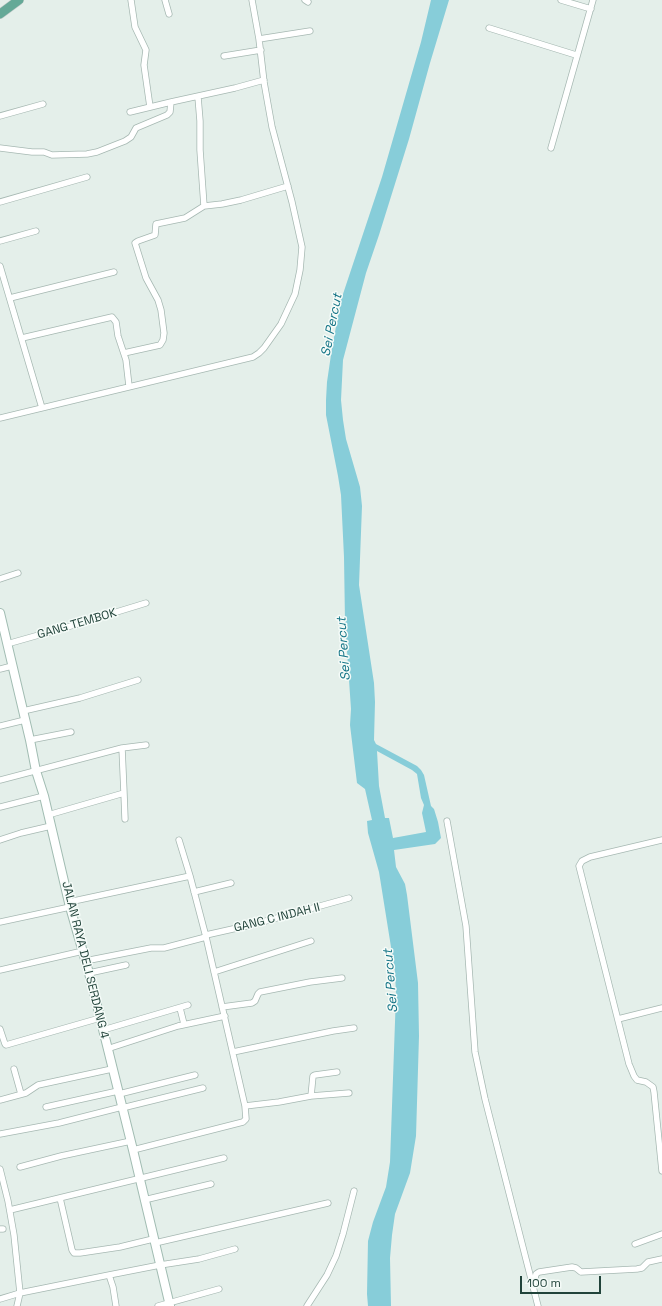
<!DOCTYPE html>
<style>
body{margin:0}
#map{position:relative;width:662px;height:1306px;overflow:hidden;background:#e4efea;font-family:"Space Grotesk",sans-serif}
canvas{display:block}
.scale{position:absolute;left:520px;top:1276px;width:81px;height:18px;box-sizing:border-box;border:2px solid #21433a;border-top:0;padding-left:5px;font-size:12px;line-height:14px;white-space:nowrap;color:#21433a;-webkit-text-stroke:3px #f5fbf8;paint-order:stroke}
</style>
<div id="map">
<canvas width="662" height="1306"></canvas>
<div class="scale">100 m</div>
</div>
<script>
const ctx = document.querySelector('canvas').getContext('2d');
ctx.lineJoin = 'round';
function fillPath(path, color) { ctx.fillStyle = color; ctx.fill(path, 'evenodd'); }
const poly = rows => new Path2D(rows.map(r => 'M' + r).join(''));
function strokePath(path, color, width, dash) { ctx.strokeStyle = color; ctx.lineWidth = width; ctx.lineCap = dash ? 'butt' : 'round'; ctx.setLineDash(dash || []); ctx.stroke(path); }
function drawText(font, color, halo, rows, align = 'center') {
  ctx.font = font + ' "Space Grotesk",sans-serif'; ctx.lineWidth = 3; ctx.setLineDash([]); ctx.textBaseline = 'middle'; ctx.strokeStyle = halo; ctx.fillStyle = color; for (const [text, x, y, turn = 0] of rows) {
    ctx.save(); ctx.translate(x, y); ctx.rotate((+turn || 0) * Math.PI / 180); ctx.textAlign = isNaN(turn) ? turn : align; if (halo) ctx.strokeText(text, 0, 0); ctx.fillText(text, 0, 0); ctx.restore();
  }
}
fillPath(poly([
 [431,0,449,0,430,63,409,139,379,235,366,273,343,360,341,400,343,420,346,439,360,487,362,506,359,585,374,683,375,702,374,740,376,744,417,766,421,770,424,775,431,806,434,809,438,822,441,838,435,844,394,850,396,867,405,884,407,895,418,983,419,1036,416,1136,410,1173,395,1214,392,1235,390,1258,391,1306,368,1306,367,1294,368,1241,373,1222,386,1187,390,1162,396,994,395,972,379,872,368,833,367,821,372,820,365,789,357,783,350,725,351,709,345,622,344,557,341,495,338,476,326,415,326,400,327,382,332,348,341,300,382,177,421,42],
 [377,751,412,770,417,774,421,798,424,805,422,813,426,832,393,838,389,818,385,818,379,786]
]), '#87cdd9');
const street = poly([
 [131,0,135,27,146,50,144,65,150,107],
 [165,0,169,14],
 [305,0,308,2],
 [561,0,591,9],
 [489,28,576,55],
 [259,39,310,31],
 [224,56,261,50],
 [198,97,200,121,200,150,204,206,222,204,241,200,288,186],
 [130,112,171,102,235,88,264,80],
 [0,116,43,104],
 [0,148,32,152,44,152,52,155,87,154,97,152,125,141,131,137,136,128,167,115,170,112,171,102],
 [551,148,593,0],
 [0,202,87,177],
 [0,241,36,231],
 [0,266,42,408],
 [10,298,114,272],
 [22,338,112,317,116,322,118,336,126,360,129,386],
 [124,353,160,345,163,340,164,333,161,310,158,300,146,278,135,243,138,241,155,235,156,224,185,218,204,206],
 [0,418,253,357,259,353,264,348,281,324,295,294,300,270,302,247,292,202,272,127,264,82,259,39,252,0],
 [0,579,18,573],
 [7,644,74,625,146,603],
 [0,669,12,666],
 [23,711,80,698,138,680],
 [0,726,25,720],
 [30,740,71,732],
 [0,780,122,748,146,745],
 [124,793,125,819],
 [0,807,44,796],
 [48,815,124,793,122,748],
 [447,821,466,926,475,1052,485,1099,538,1306],
 [0,840,21,833,51,826],
 [179,840,190,876],
 [662,840,590,857,582,861,579,866,629,1064,634,1076,637,1080,646,1082,653,1087,654,1092,662,1171],
 [194,892,231,883],
 [69,902,190,876,206,937,245,1106,279,1102,311,1096,349,1093],
 [0,922,70,907],
 [206,935,255,924,349,898],
 [85,961,151,948,164,948,206,937],
 [0,970,83,951],
 [214,972,311,941],
 [89,973,126,965],
 [222,1007,252,1003,255,1001,258,994,260,992,310,982,342,978],
 [180,1008,184,1024],
 [618,1019,662,1008],
 [0,1029,5,1044,6,1045,100,1018],
 [103,1030,188,1005],
 [107,1049,178,1026,225,1016],
 [233,1052,333,1031,354,1028],
 [14,1069,21,1094],
 [119,1094,195,1075],
 [311,1096,313,1076,315,1075,337,1072],
 [0,1100,26,1093,38,1085,112,1069],
 [46,1107,118,1091],
 [122,1108,203,1088],
 [0,1134,59,1123,122,1107],
 [133,1150,243,1122,246,1119,245,1106],
 [20,1167,61,1156,131,1141],
 [0,1169,8,1201,14,1235,20,1293,17,1306],
 [60,1198,72,1250,74,1253,80,1253,120,1247,153,1239],
 [144,1200,211,1184],
 [10,1210,224,1158],
 [0,1229,3,1229],
 [155,1243,328,1203],
 [635,1244,662,1234],
 [109,1275,113,1287,116,1306],
 [534,1283,536,1274,539,1272,572,1267,576,1268,581,1272,637,1269,642,1268,648,1262,662,1259],
 [0,1299,20,1293,109,1275,160,1265,199,1259,235,1249],
 [158,1306,219,1289],
 [307,1306,327,1275,336,1256,343,1234,354,1191]
]);
const secondary = poly([
 [0,613,30,740,36,771,44,796,70,907,89,973,133,1150,170,1306]
]);
const primary = poly([
 [0,14,19,0]
]);
strokePath(street, '#a6b8b2', 7);
strokePath(secondary, '#a1bcb2', 10);
strokePath(primary, '#c1cac8', 10);
strokePath(street, '#fff', 5.5);
strokePath(secondary, '#fff', 8);
strokePath(primary, '#64a997', 9);
drawText('12px', '#21433a', '#f5fbf8', [
 ["GANG TEMBOK",77,624,-16],
 ["GANG C INDAH II",277,918,-14],
 ["JALAN RAYA DELI SERDANG 4",85,960,76]
]);
drawText('italic 13px', '#147486', '#f5fbf8', [
 ["Sei Percut",332,325,-79],
 ["Sei Percut",344,649,-94],
 ["Sei Percut",391,981,-95]
]);
</script>
